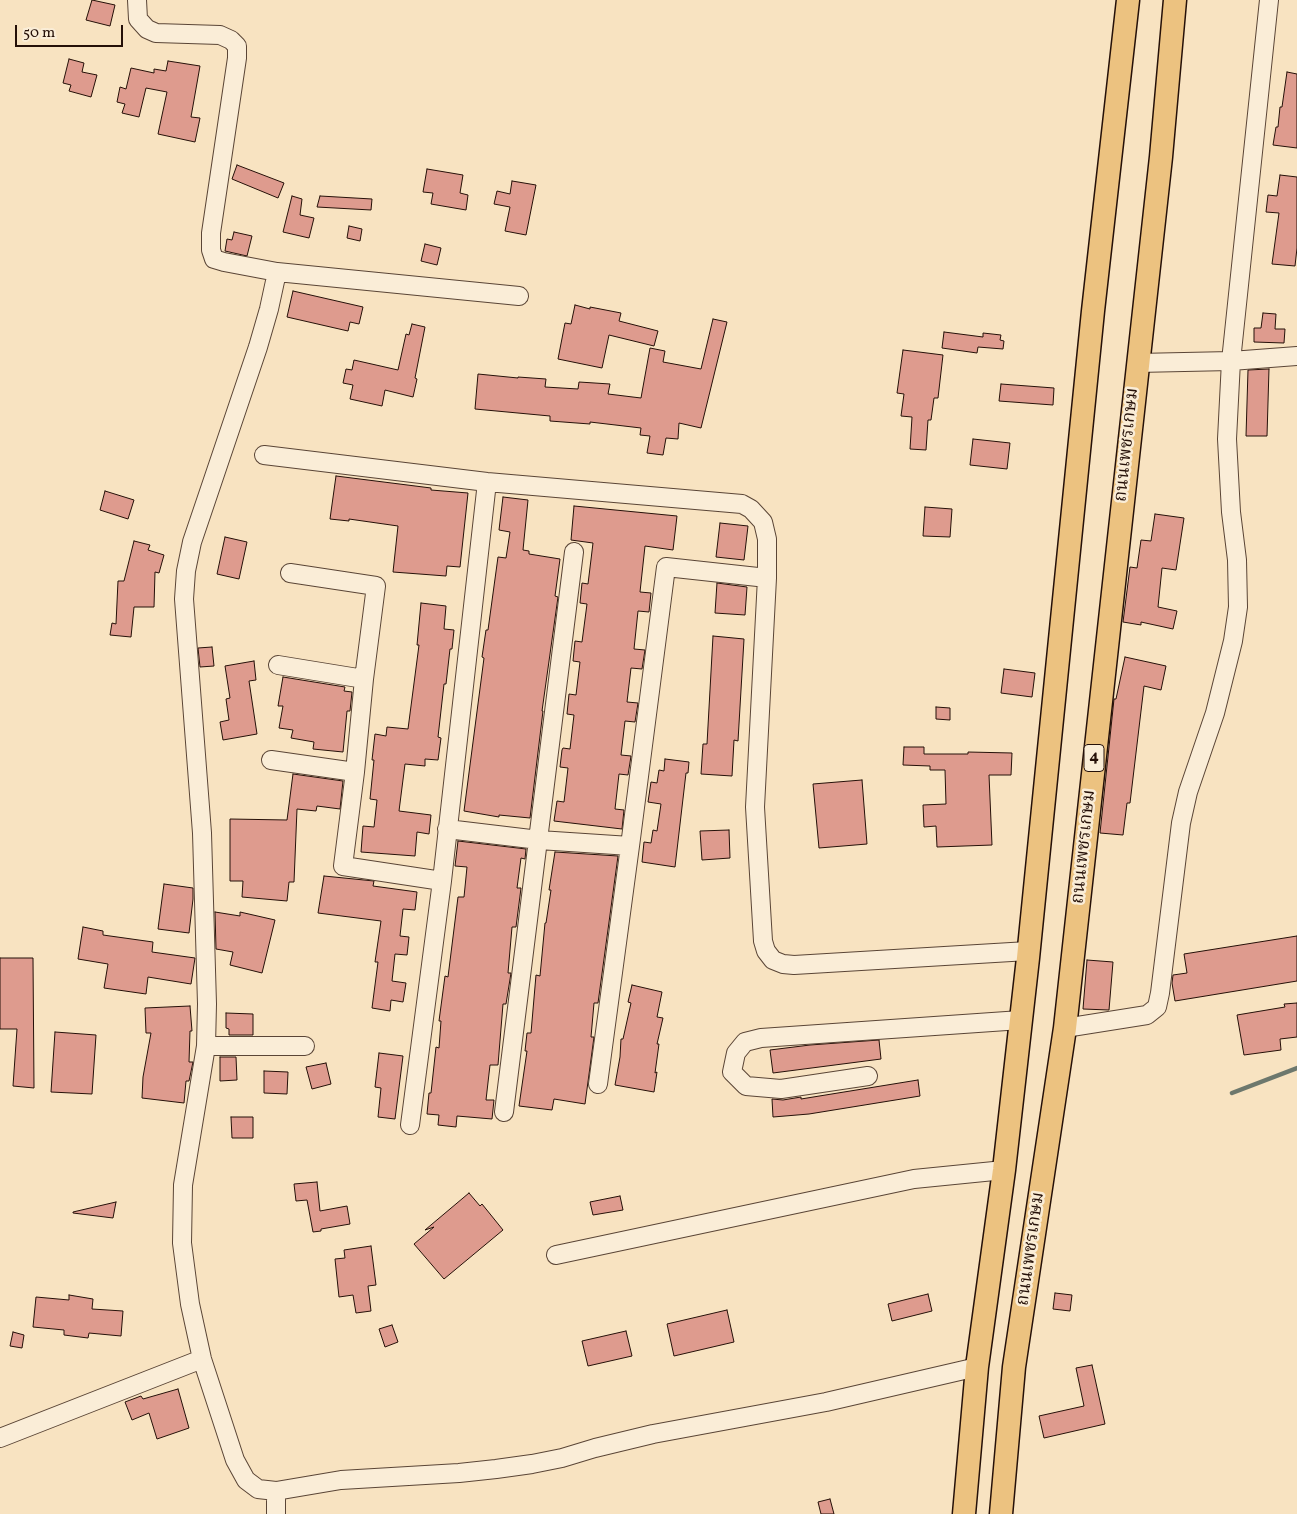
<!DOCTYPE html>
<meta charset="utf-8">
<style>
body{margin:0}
#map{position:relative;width:1297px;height:1514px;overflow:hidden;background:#f8e3c1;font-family:Vollkorn,serif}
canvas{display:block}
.scale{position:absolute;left:15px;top:25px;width:108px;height:22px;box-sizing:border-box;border:2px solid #251008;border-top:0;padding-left:6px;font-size:15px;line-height:18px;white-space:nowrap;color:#251008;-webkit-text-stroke:4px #faedd7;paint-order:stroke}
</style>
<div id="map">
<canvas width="1297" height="1514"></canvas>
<div class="scale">50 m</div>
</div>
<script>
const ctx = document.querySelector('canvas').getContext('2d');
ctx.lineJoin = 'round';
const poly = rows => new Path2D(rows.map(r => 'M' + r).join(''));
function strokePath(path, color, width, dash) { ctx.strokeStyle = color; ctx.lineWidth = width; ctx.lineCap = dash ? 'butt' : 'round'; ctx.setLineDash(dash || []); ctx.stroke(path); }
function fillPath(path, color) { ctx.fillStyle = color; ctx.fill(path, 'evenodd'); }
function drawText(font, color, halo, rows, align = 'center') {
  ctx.font = font + ' Vollkorn,"Noto Serif Thai",serif'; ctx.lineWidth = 5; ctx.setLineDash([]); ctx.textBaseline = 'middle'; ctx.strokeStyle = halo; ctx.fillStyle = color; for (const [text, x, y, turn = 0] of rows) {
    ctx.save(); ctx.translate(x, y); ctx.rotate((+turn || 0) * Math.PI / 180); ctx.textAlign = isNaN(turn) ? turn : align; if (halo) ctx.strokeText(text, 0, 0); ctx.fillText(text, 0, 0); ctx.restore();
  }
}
strokePath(poly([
 [1232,1093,1297,1068]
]), '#6d786d', 4.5);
const building = poly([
 [92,0,115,5,110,26,86,20,92,0],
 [69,59,84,63,82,72,97,75,91,97,69,91,71,85,63,83,69,59],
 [168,61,200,66,191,117,200,118,195,142,158,134,167,92,146,88,139,117,122,113,125,104,117,102,120,87,126,89,131,68,154,73,154,69,166,71,168,61],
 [1287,72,1297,74,1297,148,1273,145,1276,127,1278,127,1280,107,1282,107,1287,72],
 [237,165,284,183,278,198,232,179,237,165],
 [427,169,463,175,460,193,468,195,466,210,431,204,433,193,423,192,427,169],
 [1280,175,1297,177,1297,248,1295,266,1272,264,1279,213,1266,212,1268,195,1277,196,1280,175],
 [512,181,536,185,526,235,505,231,510,207,494,204,497,191,510,194,512,181],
 [292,196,302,199,300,215,314,218,309,238,283,232,292,196],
 [320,196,372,199,371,210,317,207,320,196],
 [349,226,362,229,360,241,347,238,349,226],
 [234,232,252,236,247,256,225,251,227,239,232,240,234,232],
 [425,244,441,248,437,265,421,261,425,244],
 [293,291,363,307,359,324,350,322,348,331,287,317,293,291],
 [575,305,590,309,590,307,621,313,619,321,658,331,654,346,609,335,602,368,558,359,565,323,571,324,575,305],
 [1263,313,1276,314,1275,329,1285,329,1284,343,1254,342,1254,328,1261,328,1263,313],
 [713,319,727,322,701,428,679,423,678,439,666,438,663,455,647,453,650,436,640,435,641,428,590,422,590,424,550,421,550,416,475,409,478,374,518,378,518,377,546,379,545,387,578,389,579,382,610,384,608,394,641,398,650,348,665,351,663,362,701,369,713,319],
 [412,324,425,327,415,378,417,379,413,397,385,390,382,406,350,399,353,385,343,383,346,369,352,370,354,360,398,370,406,334,409,335,412,324],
 [944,332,983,337,983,333,1001,335,1000,340,1004,341,1003,349,978,347,977,353,942,348,944,332],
 [903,350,943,355,938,398,934,398,931,420,928,420,926,450,910,449,912,417,901,416,904,394,897,393,903,350],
 [1269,369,1267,436,1246,436,1248,370,1269,369],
 [1001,384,1054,388,1053,405,999,401,1001,384],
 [973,439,1010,443,1007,469,970,465,973,439],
 [336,476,431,488,431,490,468,493,460,567,447,566,446,576,393,572,398,526,349,519,349,521,330,519,336,476],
 [105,491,134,500,128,519,100,510,105,491],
 [503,497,528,500,523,550,529,551,529,554,560,559,555,596,558,597,542,711,543,711,530,818,499,815,499,817,464,811,484,658,482,657,486,630,488,630,498,557,506,558,510,532,499,530,503,497],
 [574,506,677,516,673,550,645,546,640,592,651,593,649,612,638,611,634,649,645,650,642,669,631,668,627,702,638,703,635,722,625,721,621,755,631,756,628,775,619,774,615,809,624,810,622,829,554,821,557,801,564,802,568,768,560,767,562,750,563,748,570,749,574,715,567,714,569,694,576,695,580,662,573,661,575,641,582,642,587,604,580,603,582,583,588,584,593,543,571,540,574,506],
 [925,507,952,509,950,537,923,536,925,507],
 [1155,514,1184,518,1176,570,1162,568,1158,607,1177,611,1173,629,1141,622,1141,625,1123,622,1130,567,1137,568,1141,540,1151,541,1155,514],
 [720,523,748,526,744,560,716,557,720,523],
 [225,537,247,542,239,579,217,574,225,537],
 [134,541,150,545,148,550,164,555,159,573,155,572,154,607,134,607,131,637,110,635,112,623,116,624,118,581,124,581,134,541],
 [717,583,747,587,745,615,715,613,717,583],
 [421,603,446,606,444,629,454,630,452,649,450,649,446,684,444,684,438,737,441,738,438,760,425,759,425,766,405,764,399,811,431,815,429,834,417,832,415,856,361,852,363,826,374,827,377,800,370,799,374,760,372,760,375,734,386,736,387,727,408,729,419,645,417,645,421,603],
 [713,636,744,639,738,741,734,740,732,776,701,774,703,744,707,744,713,636],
 [212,647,214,666,200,667,198,648,212,647],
 [1125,657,1166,666,1161,690,1144,686,1130,803,1127,803,1123,835,1100,833,1114,699,1116,699,1125,657],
 [254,661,256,680,249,681,257,734,223,740,220,722,229,720,226,699,230,698,225,666,254,661],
 [1004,669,1035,673,1032,697,1001,693,1004,669],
 [283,677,345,687,344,691,352,692,350,711,347,711,343,752,313,749,314,742,291,738,293,730,279,728,283,706,278,706,283,677],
 [936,707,950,708,950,720,936,719,936,707],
 [904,747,924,747,924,754,968,754,968,752,1012,753,1011,775,989,775,992,845,937,847,936,826,924,827,923,805,946,804,945,770,930,770,930,766,903,765,904,747],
 [665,759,689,762,688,773,686,773,675,867,642,862,644,842,651,843,653,830,657,831,661,804,648,802,651,782,657,783,659,770,664,771,665,759],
 [293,774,343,781,340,809,317,806,316,811,297,809,294,882,289,882,287,901,242,897,243,881,230,881,230,819,287,820,293,774],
 [862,780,867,844,819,848,813,784,862,780],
 [729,830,730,858,702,860,700,831,729,830],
 [458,841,526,849,525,859,521,858,517,888,521,888,516,927,512,927,508,973,511,973,506,1004,503,1004,498,1065,490,1065,486,1100,494,1100,492,1119,457,1116,456,1127,438,1125,439,1115,427,1114,429,1093,431,1093,436,1047,439,1048,441,1021,439,1021,445,976,448,977,458,897,464,897,467,867,455,866,458,841],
 [555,852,618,856,598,1003,594,1003,591,1037,594,1037,585,1104,554,1099,552,1110,519,1106,527,1051,525,1051,527,1033,531,1033,536,975,540,976,545,923,546,923,551,890,549,890,555,852],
 [324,876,374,881,373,886,417,892,415,910,403,909,400,936,409,937,407,955,395,954,392,981,406,983,403,1002,391,1000,390,1011,372,1008,378,962,375,962,381,921,318,913,324,876],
 [164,884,193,888,193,899,189,933,158,929,164,884],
 [215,912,240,916,240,912,275,920,262,973,230,965,233,952,216,949,215,912],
 [83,927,103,931,103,935,153,942,152,952,195,958,191,984,148,977,146,994,104,988,108,964,78,959,83,927],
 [1297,936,1297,981,1175,1001,1172,983,1173,975,1187,973,1184,954,1297,936],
 [0,958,33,958,34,1088,13,1086,17,1029,0,1029,0,958],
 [1087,960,1113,962,1109,1010,1083,1009,1087,960],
 [632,985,662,992,657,1017,663,1018,657,1044,659,1044,655,1073,657,1072,654,1092,615,1085,620,1057,621,1039,623,1039,631,1003,628,1002,632,985],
 [1297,1003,1297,1037,1280,1039,1281,1050,1244,1055,1237,1015,1285,1007,1284,1004,1297,1003],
 [190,1006,192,1031,190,1031,189,1062,193,1062,189,1081,186,1081,184,1103,142,1098,143,1077,151,1033,146,1033,145,1008,190,1006],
 [226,1013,253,1014,253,1035,229,1035,229,1029,226,1028,226,1013],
 [55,1032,96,1035,92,1094,51,1092,55,1032],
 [879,1040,881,1059,773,1073,770,1050,810,1045,879,1040],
 [379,1053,403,1056,395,1119,378,1117,381,1088,375,1087,379,1053],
 [220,1057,236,1057,237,1080,220,1081,220,1057],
 [326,1063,331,1084,312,1089,306,1067,326,1063],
 [264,1071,288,1072,287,1094,264,1093,264,1071],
 [918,1080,920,1096,809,1114,773,1117,772,1099,783,1100,801,1097,801,1099,918,1080],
 [231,1117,253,1117,253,1138,232,1138,231,1117],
 [317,1182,320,1211,347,1206,350,1224,321,1229,321,1231,313,1232,307,1200,296,1201,294,1184,317,1182],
 [469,1193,480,1206,482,1204,503,1230,444,1279,414,1244,434,1227,425,1230,469,1193],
 [620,1196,623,1210,593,1215,590,1202,620,1196],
 [116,1202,113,1218,73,1213,73,1212,116,1202],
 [371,1246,376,1285,368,1286,371,1311,356,1313,353,1295,339,1297,335,1259,345,1258,344,1250,371,1246],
 [1055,1293,1072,1295,1070,1311,1053,1309,1055,1293],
 [928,1294,932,1311,892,1321,888,1304,928,1294],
 [69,1295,93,1299,92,1309,123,1311,121,1336,89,1333,88,1338,64,1335,64,1330,33,1327,36,1297,69,1300,69,1295],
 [727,1310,734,1342,674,1356,667,1324,727,1310],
 [392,1325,398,1342,385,1347,379,1329,392,1325],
 [626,1331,632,1356,588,1366,582,1341,626,1331],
 [13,1332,24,1335,22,1348,10,1346,13,1332],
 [1092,1365,1105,1424,1044,1438,1039,1416,1084,1406,1076,1368,1092,1365],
 [178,1389,189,1428,157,1439,149,1413,132,1420,125,1402,141,1396,143,1399,178,1389],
 [830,1499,834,1514,821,1514,818,1502,830,1499]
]);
fillPath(building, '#de9b8e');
strokePath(building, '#251008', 1);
const minor = poly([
 [137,0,138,19,147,29,156,33,220,35,231,40,237,46,237,58,211,233,211,250,214,259,224,262,277,272,269,309,258,347,192,542,186,571,184,599,202,833,207,1004,206,1046,183,1185,182,1243,190,1304,202,1359,235,1460,246,1480,258,1489,276,1491,341,1480,459,1473,496,1469,532,1464,562,1458,595,1448,653,1434,826,1402,977,1367],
 [277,272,519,296],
 [1137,363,1231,361,1297,356],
 [264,455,487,482,742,504,751,509,763,522,767,539,767,578,755,807,763,941,766,951,773,960,783,964,794,965,1028,951],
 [290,573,376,586,364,679,355,772,343,866,442,881],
 [278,665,364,679],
 [271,760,355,772],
 [447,829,539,840,630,846,666,567,767,578],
 [1065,1028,1147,1015,1157,1007,1160,993,1181,823,1188,792,1215,713,1233,641,1238,607,1237,560,1231,512,1227,439,1231,361,1269,0],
 [206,1046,305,1046],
 [868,1076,781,1089,746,1086,732,1072,736,1053,745,1042,761,1038,1021,1020],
 [598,1084,630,846],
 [504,1112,574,552],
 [410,1125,442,881,487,482],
 [556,1255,914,1179,1004,1170],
 [0,1438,202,1359],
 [276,1491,276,1514]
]);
const major = poly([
 [964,1514,977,1367,1004,1170,1028,958,1093,311,1128,0],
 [1001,1514,1014,1367,1065,1028,1161,157,1175,0]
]);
strokePath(minor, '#5a4536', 20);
strokePath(major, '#251008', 25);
strokePath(minor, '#faedd7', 18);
strokePath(major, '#ecc280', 22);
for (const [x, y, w] of [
 [1094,758,20]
]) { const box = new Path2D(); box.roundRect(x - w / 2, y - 13.5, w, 27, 4); ctx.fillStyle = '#faedd7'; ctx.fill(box); strokePath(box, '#251008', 1); }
drawText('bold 16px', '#251008', null, [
 ["4",1094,758]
]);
drawText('18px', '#251008', '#faedd7', [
 ["ถนนเพชรเกษม",1128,445,-84],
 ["ถนนเพชรเกษม",1085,847,-84],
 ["ถนนเพชรเกษม",1032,1249,-82]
]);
</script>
